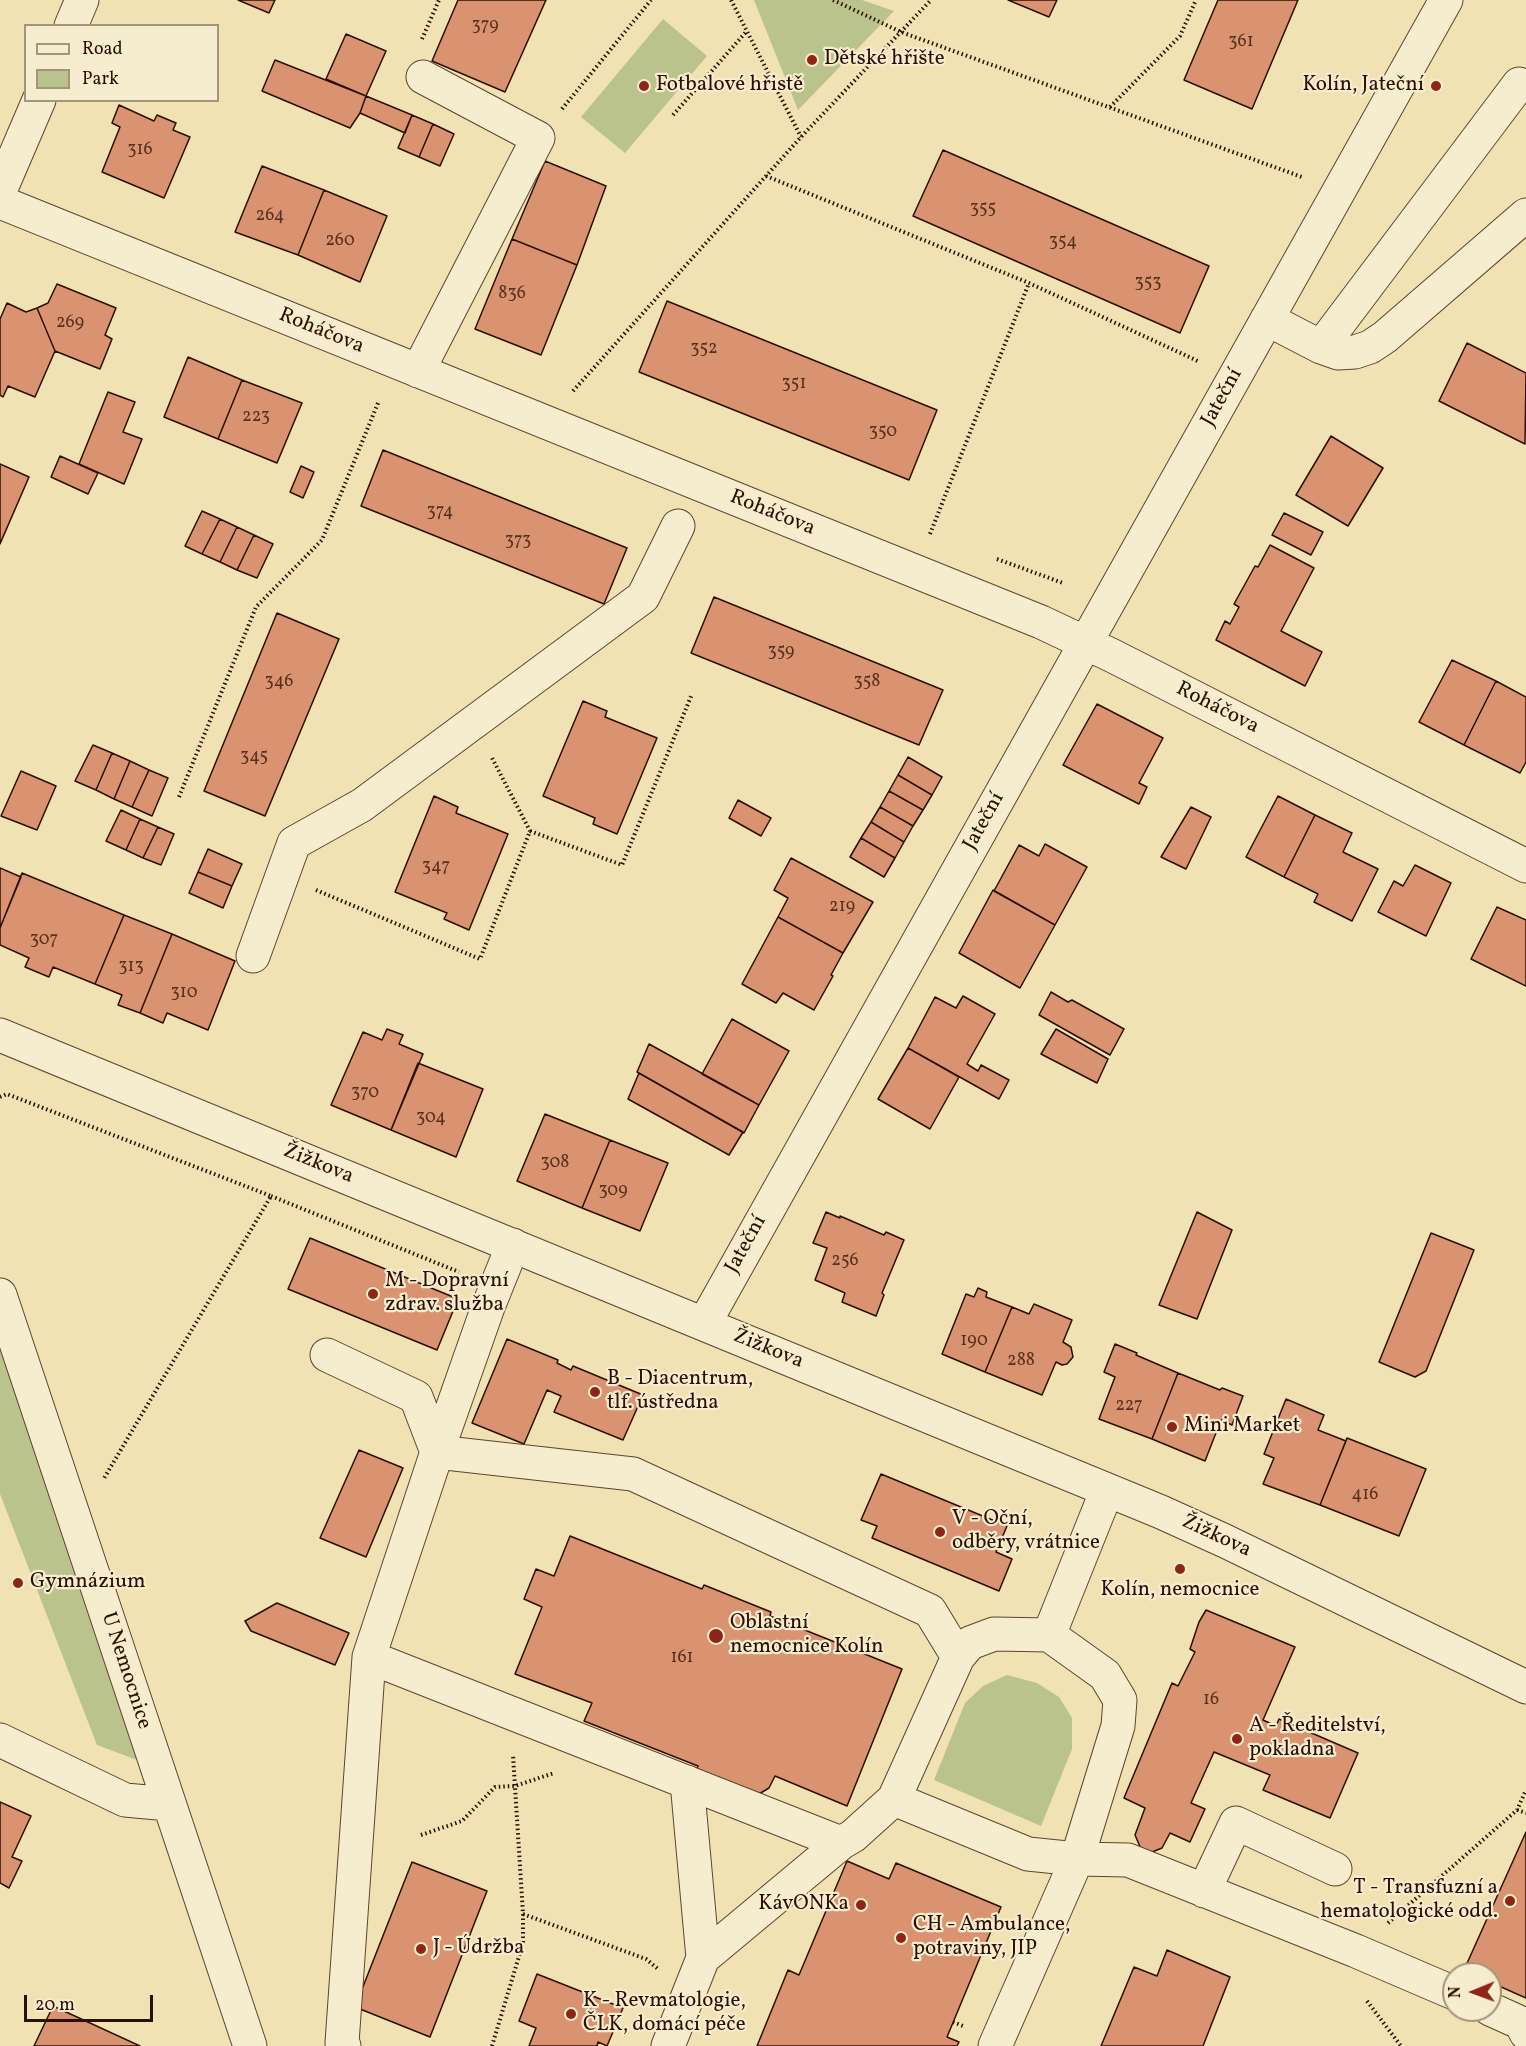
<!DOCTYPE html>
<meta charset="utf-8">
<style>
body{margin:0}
#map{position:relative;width:1526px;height:2046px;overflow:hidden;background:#f1e2b4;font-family:Vollkorn,serif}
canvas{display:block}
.legend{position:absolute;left:24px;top:24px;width:195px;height:78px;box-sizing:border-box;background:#f6ecce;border:2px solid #a5947d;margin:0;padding:8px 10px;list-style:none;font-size:18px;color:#2c0f03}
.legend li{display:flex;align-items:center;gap:12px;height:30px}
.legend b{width:30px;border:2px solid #a5947d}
.north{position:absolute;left:1442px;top:1962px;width:60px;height:60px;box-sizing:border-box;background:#f6ecce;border:2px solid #a5947d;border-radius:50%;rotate:269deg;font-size:16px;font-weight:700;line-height:24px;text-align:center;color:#2c0f03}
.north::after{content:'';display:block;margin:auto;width:21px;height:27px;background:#8f2418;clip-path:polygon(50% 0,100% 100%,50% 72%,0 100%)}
.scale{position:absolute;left:24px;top:1995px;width:129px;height:27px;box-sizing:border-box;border:3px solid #2c0f03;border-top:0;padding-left:8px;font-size:18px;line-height:21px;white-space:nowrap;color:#2c0f03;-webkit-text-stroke:4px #f6ecce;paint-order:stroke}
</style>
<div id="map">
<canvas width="1526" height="2046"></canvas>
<ul class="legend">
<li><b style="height:8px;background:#f6ecce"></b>Road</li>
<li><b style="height:16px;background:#bbc38c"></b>Park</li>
</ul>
<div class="north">N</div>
<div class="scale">20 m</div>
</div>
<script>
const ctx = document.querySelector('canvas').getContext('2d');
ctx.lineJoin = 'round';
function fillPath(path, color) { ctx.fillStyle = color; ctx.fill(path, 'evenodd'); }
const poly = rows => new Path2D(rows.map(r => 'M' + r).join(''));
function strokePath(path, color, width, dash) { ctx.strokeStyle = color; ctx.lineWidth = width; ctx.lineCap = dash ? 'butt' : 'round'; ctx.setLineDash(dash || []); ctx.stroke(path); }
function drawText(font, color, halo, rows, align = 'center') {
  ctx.font = font + ' Vollkorn,serif'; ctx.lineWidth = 4.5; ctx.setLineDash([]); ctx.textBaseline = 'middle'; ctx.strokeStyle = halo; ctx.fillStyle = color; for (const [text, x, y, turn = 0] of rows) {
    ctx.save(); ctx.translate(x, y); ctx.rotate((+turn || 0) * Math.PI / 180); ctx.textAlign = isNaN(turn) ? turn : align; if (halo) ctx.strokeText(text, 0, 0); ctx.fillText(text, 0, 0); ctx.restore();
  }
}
fillPath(poly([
 [754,0,862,0,894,11,798,110],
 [663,19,707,56,625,153,581,117],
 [0,1348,137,1760,97,1745,0,1494],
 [1007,1675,1037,1683,1059,1697,1072,1718,1072,1749,1041,1826,934,1780,965,1703,983,1686]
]), '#bbc38c');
const building = poly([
 [238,0,275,0,269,13,238,0],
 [458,0,546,0,505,92,432,61,458,0],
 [1008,0,1057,0,1049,17,1008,0],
 [1218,0,1298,0,1252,109,1184,80,1218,0],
 [346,34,386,51,366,96,326,79,346,34],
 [275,60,366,96,360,113,350,128,262,91,275,60],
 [366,96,412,115,405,133,360,113,366,96],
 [119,105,154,121,157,115,176,123,173,130,190,137,164,198,102,172,120,127,112,123,119,105],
 [412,115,433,124,419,157,398,148,412,115],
 [433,124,454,134,440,166,419,157,433,124],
 [943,150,1209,266,1180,333,913,216,943,150],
 [545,161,606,186,577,265,512,239,545,161],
 [262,166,324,190,298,255,235,232,262,166],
 [324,190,387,216,360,282,298,255,324,190],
 [512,239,577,265,541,355,475,329,512,239],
 [57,284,116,308,105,335,112,339,100,369,55,351,37,308,48,303,57,284],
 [667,301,937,410,909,480,639,372,667,301],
 [7,303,26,312,37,308,55,351,35,397,8,386,3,397,0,395,0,319,7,303],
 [1467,343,1526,373,1525,444,1439,401,1467,343],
 [188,357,242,380,218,439,164,417,188,357],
 [242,380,302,403,277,463,218,439,242,380],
 [108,392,135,402,123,432,142,439,124,484,79,464,108,392],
 [1331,436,1383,468,1348,526,1296,495,1331,436],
 [383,450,627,548,604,604,361,506,383,450],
 [60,456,98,473,88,494,51,477,60,456],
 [0,464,29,477,0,544,0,464],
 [301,466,314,472,303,498,290,492,301,466],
 [202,511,220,519,202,554,185,546,202,511],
 [1284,513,1323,532,1311,555,1272,535,1284,513],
 [220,519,237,527,220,562,202,554,220,519],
 [237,527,254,535,237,570,220,562,237,527],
 [254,535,273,544,257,578,237,570,254,535],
 [1270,545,1314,568,1281,631,1322,652,1305,686,1216,640,1225,621,1230,624,1239,607,1234,604,1255,566,1258,567,1270,545],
 [714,597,943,690,919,745,691,653,714,597],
 [277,613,339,639,265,816,204,791,277,613],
 [1452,660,1496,681,1464,745,1419,722,1452,660],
 [1496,681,1526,697,1526,762,1520,773,1464,745,1496,681],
 [583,701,607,711,605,717,657,738,617,834,593,824,595,818,543,796,583,701],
 [1097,704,1163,738,1139,783,1147,787,1139,804,1063,765,1097,704],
 [93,745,112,753,96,790,75,781,93,745],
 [112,753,130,761,114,799,96,790,112,753],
 [908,757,942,777,932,795,898,775,908,757],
 [130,761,149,770,132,807,114,799,130,761],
 [149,770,168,778,152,816,132,807,149,770],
 [21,771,56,786,37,830,1,816,21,771],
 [898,775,932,795,923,810,889,791,898,775],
 [889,791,923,810,913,826,880,807,889,791],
 [434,796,458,807,456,813,508,834,469,930,444,919,447,913,395,892,434,796],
 [1278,796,1315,815,1284,877,1246,857,1278,796],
 [738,800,771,818,761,836,729,818,738,800],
 [880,807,913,826,904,842,871,822,880,807],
 [1191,807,1211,817,1186,869,1161,857,1191,807],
 [121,810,140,819,126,850,106,841,121,810],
 [1315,815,1352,833,1343,852,1378,869,1352,921,1314,902,1318,894,1284,877,1315,815],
 [140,819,158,827,143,858,126,850,140,819],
 [871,822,904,842,895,858,861,838,871,822],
 [158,827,174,834,161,865,143,858,158,827],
 [861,838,895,858,884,877,850,857,861,838],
 [1045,844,1087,867,1055,925,994,891,1019,845,1039,856,1045,844],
 [208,849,242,864,232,886,198,872,208,849],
 [791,858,873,902,843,953,778,917,788,898,774,890,791,858],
 [1415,865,1451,883,1426,936,1378,912,1394,881,1403,886,1415,865],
 [0,868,21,877,0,928,0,868],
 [198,872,232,886,223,908,189,893,198,872],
 [22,873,124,915,95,984,53,967,49,977,25,967,29,958,0,945,0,928,22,873],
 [993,890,1055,925,1020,988,959,953,993,890],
 [1497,907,1526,920,1526,986,1471,959,1497,907],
 [124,915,172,934,140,1013,118,1005,122,995,95,984,124,915],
 [778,917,843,953,831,975,833,976,814,1010,783,993,776,1003,742,984,778,917],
 [172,934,235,961,208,1030,167,1013,163,1023,140,1013,172,934],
 [1051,992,1068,1002,1072,1000,1124,1029,1110,1055,1039,1015,1051,992],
 [963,996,995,1014,967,1064,978,1071,981,1065,1009,1080,999,1099,908,1048,935,997,956,1008,963,996],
 [732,1019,789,1051,759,1105,702,1074,732,1019],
 [387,1029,403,1035,399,1044,423,1054,391,1130,331,1105,363,1032,382,1040,387,1029],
 [1056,1029,1108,1059,1097,1083,1041,1054,1056,1029],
 [649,1044,759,1105,744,1133,637,1072,649,1044],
 [908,1048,959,1077,930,1129,878,1099,908,1048],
 [418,1063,483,1089,456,1157,391,1130,418,1063],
 [639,1073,743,1132,729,1155,628,1099,639,1073],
 [545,1114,610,1140,582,1208,517,1181,545,1114],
 [610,1140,668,1163,640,1231,582,1208,610,1140],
 [826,1212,840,1218,840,1216,884,1235,886,1232,904,1240,882,1293,884,1295,876,1316,842,1302,845,1293,815,1280,827,1248,813,1243,826,1212],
 [1197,1212,1232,1230,1197,1319,1159,1305,1197,1212],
 [1431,1233,1474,1250,1426,1371,1415,1377,1379,1362,1431,1233],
 [310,1238,458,1299,437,1350,288,1289,310,1238],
 [978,1288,987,1292,986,1297,1012,1307,985,1372,942,1354,966,1294,974,1297,978,1288],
 [1034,1304,1072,1320,1063,1342,1071,1347,1073,1357,1067,1364,1062,1365,1056,1362,1042,1395,985,1372,1012,1307,1029,1314,1034,1304],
 [507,1339,558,1360,557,1363,571,1370,573,1366,643,1395,623,1440,554,1412,561,1396,547,1390,524,1444,472,1423,507,1339],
 [1115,1344,1137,1353,1136,1355,1178,1373,1152,1439,1099,1419,1115,1377,1104,1372,1115,1344],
 [1178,1373,1220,1390,1222,1388,1243,1396,1232,1425,1221,1420,1205,1461,1152,1439,1178,1373],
 [1286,1399,1324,1415,1318,1430,1346,1441,1320,1505,1263,1484,1274,1458,1264,1454,1286,1399],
 [1347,1438,1426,1469,1399,1536,1320,1505,1347,1438],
 [359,1450,403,1468,366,1557,320,1538,359,1450],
 [881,1474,1007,1526,996,1552,1012,1559,999,1591,872,1538,877,1526,861,1520,881,1474],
 [570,1536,702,1589,704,1585,771,1612,770,1616,902,1669,847,1806,775,1776,769,1788,759,1794,695,1773,698,1766,584,1721,592,1703,515,1674,542,1607,524,1599,536,1569,554,1576,570,1536],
 [277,1603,349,1633,335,1665,251,1631,245,1621,277,1603],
 [1206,1610,1295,1647,1263,1720,1276,1726,1279,1719,1358,1753,1330,1818,1263,1790,1270,1775,1214,1752,1191,1803,1205,1809,1190,1842,1170,1833,1162,1848,1152,1852,1141,1849,1135,1835,1145,1808,1124,1798,1172,1683,1178,1686,1195,1652,1190,1649,1199,1622,1206,1610],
 [0,1802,31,1816,12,1857,22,1861,9,1888,0,1883,0,1802],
 [1526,1832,1526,1998,1490,1982,1490,1974,1473,1974,1464,1970,1526,1832],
 [847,1861,889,1879,896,1863,1001,1907,947,2037,959,2042,957,2046,757,2046,788,1970,799,1975,847,1861],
 [412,1862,487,1891,430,2037,355,2007,412,1862],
 [1167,1950,1230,1977,1203,2046,1101,2046,1134,1967,1157,1976,1167,1950],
 [537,1974,623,2008,607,2046,598,2042,597,2046,529,2046,536,2028,519,2021,537,1974],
 [53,2006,140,2046,34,2046,53,2006]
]);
fillPath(building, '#da9371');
strokePath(building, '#2c0f03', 1.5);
const minor = poly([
 [71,26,82,0],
 [0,191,39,100],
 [0,202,1041,622,1111,655,1526,866],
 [1267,319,1321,347,1338,353,1355,352,1370,347,1385,337,1526,215],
 [1321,347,1519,84],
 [418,371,538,138,423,77],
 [253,956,294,843,362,805,643,597,678,526],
 [0,1035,1161,1512,1225,1541,1526,1687],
 [0,1295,250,2046],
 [704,1324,1446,0],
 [327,1355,416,1397,437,1452,633,1474,930,1611,958,1657],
 [1049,1635,1107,1490],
 [369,1657,841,1843,703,1958,668,2046],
 [0,1740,125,1800,169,1804],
 [687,1782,703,1958],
 [841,1843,853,1836,894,1799,958,1657,970,1643,994,1634,1049,1635,1105,1675,1120,1700,1118,1726,1077,1859,1028,1854,894,1799],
 [1204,1891,1236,1823,1335,1869],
 [1490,2009,1521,2023,1526,2033],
 [344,2046,342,2043,369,1657,437,1452,488,1307,513,1245],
 [995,2046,1077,1859,1128,1860,1356,1951,1454,1993]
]);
strokePath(minor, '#5d442f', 35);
strokePath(poly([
 [731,0,801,137],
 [833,0,901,32,1302,177],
 [422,39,439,0],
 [1110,107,1180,36,1196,0],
 [562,109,651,0],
 [673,115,746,32],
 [766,176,1029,283,1200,362],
 [573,391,801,137,931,0],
 [930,534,1029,283],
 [997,559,1063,583],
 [179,797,256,607,322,540,378,403],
 [530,831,622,865,692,694],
 [316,890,480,959,530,831,491,756],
 [0,1097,7,1094,271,1196,103,1480],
 [271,1196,459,1272],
 [1517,1810,1526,1813],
 [421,1835,462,1821,495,1787,515,1786,554,1773],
 [523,1914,646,1959,658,1969],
 [1388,1923,1517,1810,1526,1790],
 [1367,2001,1401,2046],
 [953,2022,963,2026],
 [492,2046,523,1943,523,1914,513,1755]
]), '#2c0f03', 4, [1.5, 3]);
strokePath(minor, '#f6ecce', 33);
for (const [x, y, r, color] of [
 [812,60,6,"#8f2418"],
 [644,86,6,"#8f2418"],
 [1436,86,6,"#8f2418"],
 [373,1294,6,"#8f2418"],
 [595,1392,6,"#8f2418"],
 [1172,1427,6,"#8f2418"],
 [940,1532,6,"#8f2418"],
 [1180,1569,6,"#8f2418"],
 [18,1583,6,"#8f2418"],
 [716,1636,8,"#8f2418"],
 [1237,1739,6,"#8f2418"],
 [1510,1901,6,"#8f2418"],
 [861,1905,6,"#8f2418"],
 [901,1938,6,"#8f2418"],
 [421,1949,6,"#8f2418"],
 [571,2014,6,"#8f2418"]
]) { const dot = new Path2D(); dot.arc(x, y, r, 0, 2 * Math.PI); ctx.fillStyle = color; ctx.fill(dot); strokePath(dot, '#f6ecce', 2); }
drawText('18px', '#58301e', null, [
 ["379",485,27],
 ["361",1241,43],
 ["316",140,151],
 ["355",983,210],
 ["264",270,217],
 ["260",340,242],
 ["354",1063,243],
 ["353",1148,284],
 ["836",512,295],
 ["269",70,324],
 ["352",704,350],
 ["351",794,385],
 ["223",256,418],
 ["350",883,433],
 ["374",440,513],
 ["373",518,542],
 ["359",781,653],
 ["346",279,683],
 ["358",867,683],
 ["345",254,758],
 ["347",436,868],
 ["219",842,908],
 ["307",44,941],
 ["313",131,968],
 ["310",184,994],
 ["370",365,1094],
 ["304",431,1119],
 ["308",555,1164],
 ["309",613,1192],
 ["256",845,1262],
 ["190",974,1342],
 ["288",1021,1362],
 ["227",1129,1407],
 ["416",1365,1496],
 ["161",682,1659],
 ["16",1211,1701]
]);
drawText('21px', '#2c0f03', '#f6ecce', [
 ["Dětské hřište",824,60],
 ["Fotbalové hřistě",656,86],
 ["Kolín, Jateční",1424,86,"right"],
 ["M - Dopravní",385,1282],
 ["zdrav. služba",385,1306],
 ["B - Diacentrum,",607,1380],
 ["tlf. ústředna",607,1404],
 ["Mini Market",1184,1427],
 ["V - Oční,",952,1520],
 ["odběry, vrátnice",952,1544],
 ["Gymnázium",30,1583],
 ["Kolín, nemocnice",1180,1591,"center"],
 ["Oblastní",730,1624],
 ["nemocnice Kolín",730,1648],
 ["A - Ředitelství,",1249,1727],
 ["pokladna",1249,1751],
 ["T - Transfuzní a",1498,1889,"right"],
 ["hematologické odd.",1498,1913,"right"],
 ["KávONKa",849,1905,"right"],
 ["CH - Ambulance,",913,1926],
 ["potraviny, JIP",913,1950],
 ["J - Údržba",433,1949],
 ["K - Revmatologie,",583,2002],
 ["ČLK, domácí péče",583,2026]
], 'left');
drawText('21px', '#2c0f03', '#f6ecce', [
 ["Roháčova",321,332,22],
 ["Jateční",1223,398,-61],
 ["Roháčova",772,514,22],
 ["Roháčova",1217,709,27],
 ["Jateční",985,822,-61],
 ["Žižkova",318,1165,22],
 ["Jateční",747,1245,-61],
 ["Žižkova",768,1350,22],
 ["Žižkova",1216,1537,25],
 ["U Nemocnice",125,1671,72]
]);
</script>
